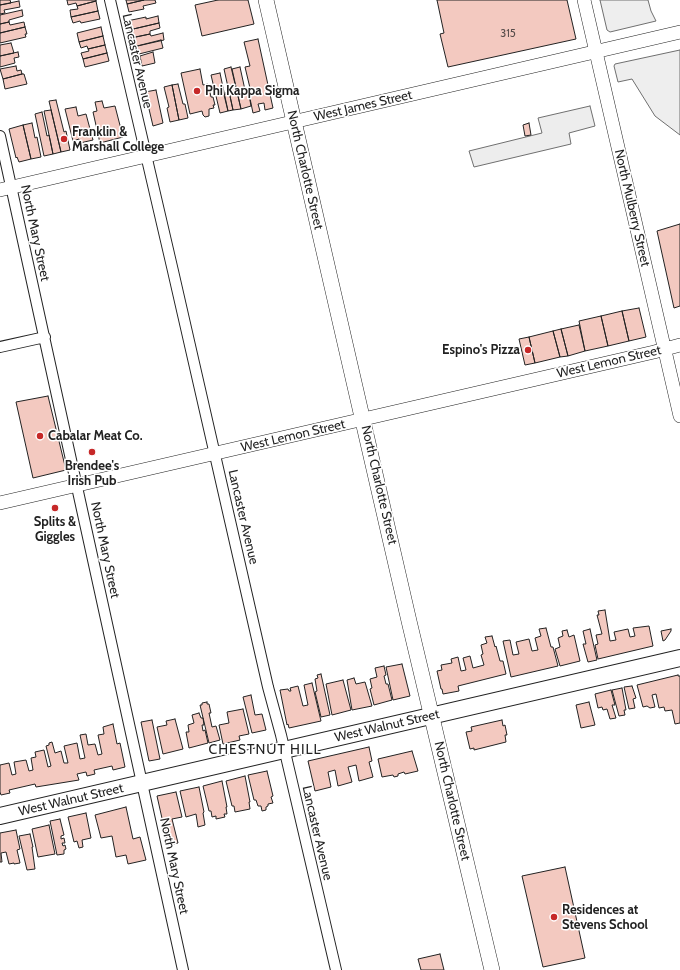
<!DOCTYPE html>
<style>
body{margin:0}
canvas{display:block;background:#fff}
</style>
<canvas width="680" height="970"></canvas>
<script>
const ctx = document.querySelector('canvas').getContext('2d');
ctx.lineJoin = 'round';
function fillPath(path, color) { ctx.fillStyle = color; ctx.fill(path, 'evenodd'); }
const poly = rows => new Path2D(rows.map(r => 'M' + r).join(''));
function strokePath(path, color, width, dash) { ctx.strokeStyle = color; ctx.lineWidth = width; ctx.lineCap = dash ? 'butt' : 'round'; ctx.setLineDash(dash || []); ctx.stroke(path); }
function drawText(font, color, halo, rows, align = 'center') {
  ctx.font = font + ' Cabin,sans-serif'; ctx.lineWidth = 3; ctx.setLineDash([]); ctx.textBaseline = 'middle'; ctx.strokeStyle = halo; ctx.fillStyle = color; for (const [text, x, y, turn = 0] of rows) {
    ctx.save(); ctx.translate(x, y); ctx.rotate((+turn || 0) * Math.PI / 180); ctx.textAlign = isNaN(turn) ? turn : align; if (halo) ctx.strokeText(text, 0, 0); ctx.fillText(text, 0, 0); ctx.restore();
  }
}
const green = poly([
 [600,0,648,0,651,11,656,21,610,32,607,30,600,0],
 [680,50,680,135,655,116,632,79,618,82,614,66,615,64,680,50]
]);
fillPath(green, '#eee');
strokePath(green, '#6f6f6f', 1);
const parking = poly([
 [590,106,595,126,569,133,571,144,474,167,469,151,542,133,538,118,590,106]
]);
fillPath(parking, '#ededed');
strokePath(parking, '#6f6f6f', 1);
const building = poly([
 [0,0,10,0,11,3,0,5,0,0],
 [67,0,96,0,96,1,77,6,76,3,68,5,67,0],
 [126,0,144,0,127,4,126,0],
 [144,0,155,0,156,3,143,6,144,9,129,12,127,4,144,0],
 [218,0,248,0,254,24,202,36,195,5,218,0],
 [437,0,567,0,576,39,448,67,440,34,444,33,437,0],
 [19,1,20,7,4,10,5,13,0,14,0,5,19,1],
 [96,1,98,11,71,17,70,10,78,9,77,6,96,1],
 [22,10,23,16,9,20,9,22,0,24,0,15,22,10],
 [98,11,100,19,81,23,80,21,73,23,71,17,98,11],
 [158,16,159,23,129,30,127,21,146,17,146,19,158,16],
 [9,22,10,25,24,22,25,27,0,33,0,24,9,22],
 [159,23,160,28,150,31,150,34,131,38,129,30,159,23],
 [25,27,27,34,25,34,26,37,0,43,0,33,25,27],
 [101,27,103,36,79,42,77,33,101,27],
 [163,33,164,40,133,47,131,38,150,34,151,36,163,33],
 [103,36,105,45,88,49,87,46,81,48,79,42,103,36],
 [258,39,273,108,265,110,264,103,258,104,260,111,253,113,248,89,250,88,245,67,250,66,244,42,258,39],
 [161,40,163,48,135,55,133,47,161,40],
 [11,43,14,53,0,56,0,45,11,43],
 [105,45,107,53,83,59,81,53,89,51,88,49,105,45],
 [18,52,19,57,14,58,15,63,0,67,0,56,18,52],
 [153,52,155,63,142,66,140,56,153,52],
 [107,53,109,61,85,67,83,59,107,53],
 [16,66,17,71,21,70,22,74,3,79,0,69,16,66],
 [231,67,241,109,233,110,224,69,231,67],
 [240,67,245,90,248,89,251,106,241,109,232,69,240,67],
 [200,69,203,85,208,84,211,97,213,97,215,105,213,105,214,108,209,109,209,116,205,117,203,115,202,111,190,114,181,73,200,69],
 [220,73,228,111,220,113,211,75,220,73],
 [22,74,24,74,27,84,5,89,3,79,22,74],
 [178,84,183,104,185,104,188,118,179,120,172,85,178,84],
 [172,85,179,120,170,122,167,108,169,107,164,87,172,85],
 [156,90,163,123,153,126,145,92,156,90],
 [229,91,233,110,228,111,224,95,226,94,226,92,229,91],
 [56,100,64,132,66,131,70,150,61,152,49,101,56,100],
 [102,101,104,108,115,106,123,137,100,143,93,112,97,111,95,102,102,101],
 [76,107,78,116,86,114,93,140,80,143,79,139,73,141,65,109,76,107],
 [51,110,61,152,53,154,44,111,51,110],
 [42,112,47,136,49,135,53,154,44,156,35,114,42,112],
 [32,123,35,138,37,137,41,157,31,159,23,125,32,123],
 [529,123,531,135,525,136,523,125,529,123],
 [23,125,31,159,19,162,17,157,16,158,9,129,23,125],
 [680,224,680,306,674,308,657,231,680,224],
 [639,308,646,337,629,341,622,311,639,308],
 [622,311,629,341,608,346,601,316,622,311],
 [601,316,608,346,585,351,579,321,601,316],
 [579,325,585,351,568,356,561,329,579,325],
 [561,329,568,356,560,357,553,331,561,329],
 [553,331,560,357,535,363,529,337,553,331],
 [529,337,535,363,525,365,519,339,529,337],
 [48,396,66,470,33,478,16,402,48,396],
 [605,610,610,641,616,640,614,632,628,629,630,637,635,636,633,628,649,626,653,646,598,659,595,645,598,644,596,635,602,634,597,615,599,615,598,611,605,610],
 [546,628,551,647,553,647,558,666,511,677,503,641,510,640,513,655,519,654,516,642,529,639,532,651,538,650,535,638,541,636,539,629,546,628],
 [590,629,597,660,588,662,583,644,586,644,583,631,590,629],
 [671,629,671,631,665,640,663,641,661,631,671,629],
 [567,630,569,637,574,635,580,661,560,666,555,649,560,647,558,638,563,636,562,631,567,630],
 [492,636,495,647,496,646,500,661,503,661,506,674,458,686,459,691,443,694,442,689,441,689,437,671,442,670,441,665,452,663,451,659,458,657,461,671,466,670,463,658,470,656,473,668,484,665,481,655,483,654,481,645,487,643,485,637,492,636],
 [402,664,410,696,393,700,386,667,402,664],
 [384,666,386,675,384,676,386,684,388,684,392,700,374,705,370,689,372,688,370,679,377,677,375,668,384,666],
 [321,674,330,715,321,717,315,692,317,691,315,679,318,678,317,675,321,674],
 [678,675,678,676,680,676,680,723,675,724,672,710,665,711,664,707,659,708,656,694,652,695,655,707,650,708,647,706,643,707,637,685,678,675],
 [354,678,356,684,365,682,372,706,352,710,347,680,354,678],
 [343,680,351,710,332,715,326,684,343,680],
 [312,683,321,721,289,728,288,724,287,725,280,690,288,689,289,691,291,691,290,688,298,686,303,706,308,705,304,685,312,683],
 [632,686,636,698,633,699,635,708,629,709,624,687,632,686],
 [622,688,626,710,624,710,625,715,619,716,612,690,622,688],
 [611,690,615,705,612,705,616,718,610,719,607,709,603,710,602,707,598,708,595,694,611,690],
 [251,695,255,715,262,714,266,730,252,733,243,697,251,695],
 [207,702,207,704,209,704,211,713,209,713,212,727,216,726,220,740,209,743,200,705,202,705,202,703,207,702],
 [589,702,595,725,581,728,576,705,589,702],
 [243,709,249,734,239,736,240,740,223,744,219,725,229,723,227,712,243,709],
 [199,713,201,718,203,718,204,725,202,725,203,731,205,730,208,743,189,748,186,732,189,732,188,725,194,723,192,715,199,713],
 [175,719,183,749,163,754,157,727,167,725,166,721,175,719],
 [152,720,160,759,149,761,141,722,152,720],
 [502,720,503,726,505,725,507,735,505,735,506,742,474,750,474,748,470,749,466,732,472,731,471,727,502,720],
 [113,724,117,744,120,743,125,767,113,770,112,766,94,770,95,774,87,776,86,772,77,774,79,780,36,787,35,784,9,790,10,793,1,795,0,792,0,765,9,763,12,775,16,774,14,762,26,760,29,771,33,770,31,758,36,757,35,752,44,750,48,767,51,766,46,746,49,745,49,743,52,742,55,753,61,751,64,763,68,763,64,746,77,743,80,759,85,758,80,735,86,734,88,745,95,744,98,755,102,754,98,735,104,734,103,727,113,724],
 [369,747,372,761,369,762,373,777,359,781,356,765,348,767,352,782,338,786,335,770,328,772,331,787,315,791,308,761,369,747],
 [412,751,418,771,405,774,404,772,398,774,398,776,394,777,393,775,382,777,378,759,412,751],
 [267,771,273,796,271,797,273,803,268,804,268,806,266,807,266,810,262,811,261,806,258,806,256,800,254,800,248,775,267,771],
 [245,776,250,802,249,802,250,809,235,812,234,806,232,806,226,781,245,776],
 [222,781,227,807,226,807,227,814,224,814,225,817,216,819,216,816,212,817,211,811,209,811,203,786,222,781],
 [199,787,204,812,203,813,205,825,198,827,196,814,186,817,180,791,199,787],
 [176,792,182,817,172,819,178,843,168,845,157,796,176,792],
 [126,807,133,839,140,837,146,860,128,864,126,855,116,857,112,836,101,838,95,815,126,807],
 [86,813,91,838,82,840,83,847,79,848,77,841,74,842,68,817,86,813],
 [60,819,64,835,61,836,61,839,64,838,65,843,62,843,63,846,65,845,66,849,64,850,64,854,57,855,50,821,60,819],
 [49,825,55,854,38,857,32,829,49,825],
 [16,830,20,849,17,850,20,863,14,864,14,863,9,864,6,852,1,853,2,862,0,862,0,833,16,830],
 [30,834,33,847,32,847,35,869,27,870,19,836,30,834],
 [565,867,585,958,543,967,522,876,565,867],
 [440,954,444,970,421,970,418,959,440,954]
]);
fillPath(building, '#f3c9c0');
strokePath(building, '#222', 1);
const minor = poly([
 [110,0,173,271,268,687,281,735,336,970],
 [0,136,183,970],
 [0,347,45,337]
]);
const tertiary = poly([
 [584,0,680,416],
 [0,190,680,32],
 [0,503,654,352,680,345]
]);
const secondary = poly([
 [266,0,409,621,492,970]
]);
const primary = poly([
 [0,816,680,658]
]);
strokePath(minor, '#222', 12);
strokePath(tertiary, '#222', 14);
strokePath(secondary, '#222', 16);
strokePath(primary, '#222', 18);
strokePath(minor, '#fff', 10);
strokePath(tertiary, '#fff', 13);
strokePath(secondary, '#fff', 15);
strokePath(primary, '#fff', 16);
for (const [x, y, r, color] of [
 [197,91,4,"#c62828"],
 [64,139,4,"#c62828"],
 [528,350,4,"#c62828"],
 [40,436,4,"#c62828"],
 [92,452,4,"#c62828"],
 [55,508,4,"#c62828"],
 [554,917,4,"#c62828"]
]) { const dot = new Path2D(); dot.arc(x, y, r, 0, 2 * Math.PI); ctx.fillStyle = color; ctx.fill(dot); strokePath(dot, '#fff', 1.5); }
drawText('11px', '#564c4a', null, [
 ["315",508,34]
]);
drawText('13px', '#222', '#fff', [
 ["Lancaster Avenue",137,61,77],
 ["West James Street",363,106,-13],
 ["North Charlotte Street",305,170,77],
 ["North Mulberry Street",632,208,77],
 ["North Mary Street",35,233,78],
 ["West Lemon Street",609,362,-13],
 ["West Lemon Street",293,436,-13],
 ["North Charlotte Street",379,485,77],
 ["Lancaster Avenue",243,517,77],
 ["North Mary Street",105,550,78],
 ["West Walnut Street",387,726,-13],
 ["West Walnut Street",71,800,-13],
 ["North Charlotte Street",452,801,77],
 ["Lancaster Avenue",317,833,77],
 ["North Mary Street",174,866,78]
]);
drawText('bold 13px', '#222', '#fff', [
 ["Phi Kappa Sigma",205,91],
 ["Franklin &",72,132],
 ["Marshall College",72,147],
 ["Espino's Pizza",520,350,"right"],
 ["Cabalar Meat Co.",48,436],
 ["Brendee's",92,466,"center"],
 ["Irish Pub",92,481,"center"],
 ["Splits &",55,522,"center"],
 ["Giggles",55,537,"center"],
 ["Residences at",562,910],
 ["Stevens School",562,925]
], 'left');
ctx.letterSpacing = '1px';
drawText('14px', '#222', '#fff', [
 ["CHESTNUT HILL",265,750]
]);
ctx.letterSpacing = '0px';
</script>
